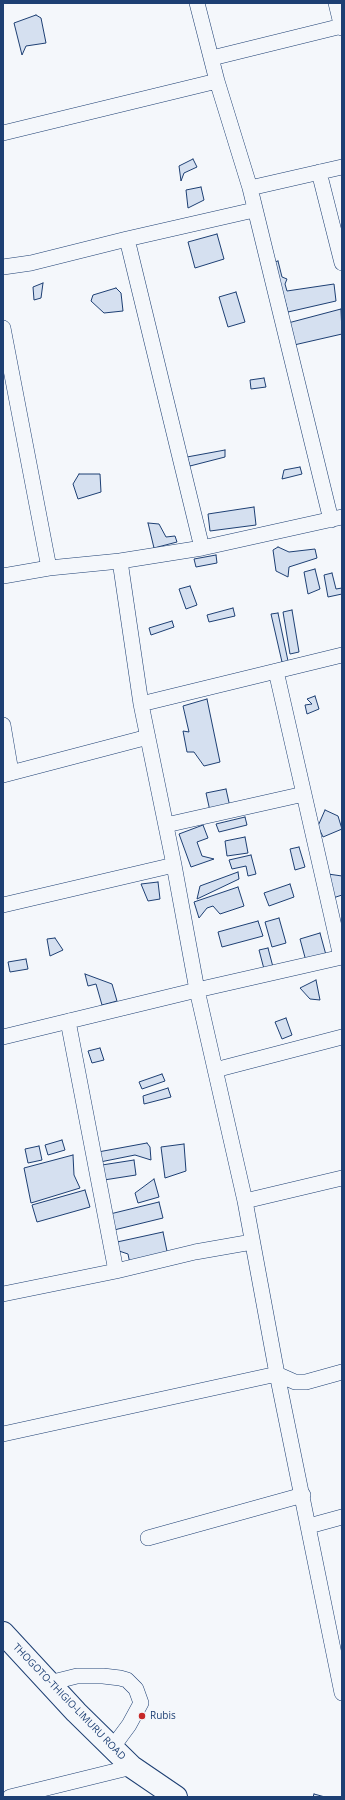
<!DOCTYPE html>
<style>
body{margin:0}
#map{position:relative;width:345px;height:1800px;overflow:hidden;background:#f4f7fb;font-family:"Open Sans",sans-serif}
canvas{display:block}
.frame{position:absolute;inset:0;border:4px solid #1d3f73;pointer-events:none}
</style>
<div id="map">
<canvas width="345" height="1800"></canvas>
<div class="frame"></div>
</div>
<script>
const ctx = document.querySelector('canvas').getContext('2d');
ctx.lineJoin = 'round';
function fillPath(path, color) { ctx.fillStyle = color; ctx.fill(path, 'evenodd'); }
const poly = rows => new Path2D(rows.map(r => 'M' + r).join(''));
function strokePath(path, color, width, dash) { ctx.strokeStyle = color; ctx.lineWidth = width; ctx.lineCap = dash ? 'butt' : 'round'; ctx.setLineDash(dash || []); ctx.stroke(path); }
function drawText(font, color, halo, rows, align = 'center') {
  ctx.font = font + ' "Open Sans",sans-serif'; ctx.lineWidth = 3; ctx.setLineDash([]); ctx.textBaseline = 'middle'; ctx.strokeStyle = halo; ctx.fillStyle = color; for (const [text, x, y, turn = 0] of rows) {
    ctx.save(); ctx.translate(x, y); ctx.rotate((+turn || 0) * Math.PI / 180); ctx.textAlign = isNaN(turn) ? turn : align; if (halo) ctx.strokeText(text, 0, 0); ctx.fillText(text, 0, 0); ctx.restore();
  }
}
const building = poly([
 [36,15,41,18,46,43,26,46,22,55,14,23,36,15],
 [193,159,197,167,184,173,181,181,179,166,193,159],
 [201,187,204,200,188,208,186,190,201,187],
 [217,234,224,259,195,268,188,242,217,234],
 [278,261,282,277,287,279,285,284,287,291,334,284,336,301,288,312,274,262,278,261],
 [43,283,41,298,34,300,33,287,43,283],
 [116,288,121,293,123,311,104,313,91,301,93,295,116,288],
 [236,292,245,322,228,327,219,297,236,292],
 [341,309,342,334,294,345,288,323,341,309],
 [264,378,266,387,251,389,250,380,264,378],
 [225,450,225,457,190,466,187,457,225,450],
 [300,467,302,474,282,479,284,470,300,467],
 [79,474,100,474,101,492,78,499,73,484,79,474],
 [254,507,256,525,210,531,208,514,254,507],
 [148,523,159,524,166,537,175,536,177,542,154,548,148,523],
 [278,547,289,552,315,549,317,558,289,567,288,577,276,571,273,550,278,547],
 [216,555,217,563,196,567,194,559,216,555],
 [315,569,320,589,308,594,304,572,315,569],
 [332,573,336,589,342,588,342,594,328,597,324,575,332,573],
 [190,586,197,605,186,609,179,589,190,586],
 [233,608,235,616,209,622,207,615,233,608],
 [292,610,299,652,290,654,283,612,292,610],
 [278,613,288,661,282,662,271,614,278,613],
 [172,621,174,627,151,635,149,628,172,621],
 [315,696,319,709,307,714,305,705,312,704,307,699,315,696],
 [207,699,220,762,204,766,194,752,187,752,183,731,189,732,183,706,207,699],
 [226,789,230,807,210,811,206,793,226,789],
 [325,810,338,816,342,829,323,837,318,826,325,810],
 [245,817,247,825,219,832,216,824,245,817],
 [203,825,208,838,197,842,202,856,214,859,191,867,179,834,203,825],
 [245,837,248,853,227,856,225,841,245,837],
 [299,847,305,867,295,870,290,849,299,847],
 [251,855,256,874,248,876,246,866,232,869,229,860,251,855],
 [238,872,239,879,197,899,200,886,238,872],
 [328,874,342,876,342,895,333,898,328,874],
 [158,882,160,899,148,901,141,884,158,882],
 [290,884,294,897,269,906,264,893,290,884],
 [238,887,244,906,220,914,213,906,207,908,199,918,194,902,238,887],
 [279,918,286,943,272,947,265,922,279,918],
 [258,921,263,936,222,947,218,932,258,921],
 [320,933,326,955,306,961,300,939,320,933],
 [55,938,63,950,50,956,47,939,55,938],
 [268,948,273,967,264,969,259,950,268,948],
 [26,959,28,969,10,972,8,962,26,959],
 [85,974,112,984,117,1001,102,1005,96,984,88,986,85,974],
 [316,980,320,1000,310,999,300,988,316,980],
 [286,1018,292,1035,282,1039,275,1022,286,1018],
 [100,1048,104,1060,92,1063,88,1051,100,1048],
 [162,1074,165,1081,142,1089,139,1082,162,1074],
 [168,1088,171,1097,144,1104,143,1096,168,1088],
 [62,1140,65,1150,48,1155,45,1145,62,1140],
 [147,1143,150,1147,151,1160,135,1155,100,1162,98,1152,147,1143],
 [184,1144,186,1171,165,1178,161,1147,184,1144],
 [39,1146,42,1160,28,1163,25,1149,39,1146],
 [73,1155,74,1175,80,1188,31,1203,24,1168,73,1155],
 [134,1160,136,1175,104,1180,102,1165,134,1160],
 [154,1179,159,1197,138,1203,135,1193,154,1179],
 [85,1190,90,1207,37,1222,32,1205,85,1190],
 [159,1202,163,1218,114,1230,110,1214,159,1202],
 [163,1232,168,1256,130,1264,128,1254,119,1251,117,1242,163,1232],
 [314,1794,325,1797,313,1797,314,1794]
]);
fillPath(building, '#d5e0f0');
strokePath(building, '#1d3f73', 1);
const minor = poly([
 [197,3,217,81,250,188,331,520],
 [336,3,342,28],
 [212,58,342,26],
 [3,133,217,81],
 [319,172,342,263],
 [250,188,342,167],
 [3,267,31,263,127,239],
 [3,328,49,568],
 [202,548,127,239,254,210],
 [120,561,141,704,174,865,197,990,245,1201,277,1374,342,1693],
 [3,576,49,568,120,561,202,548,342,517],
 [276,671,341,957],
 [141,704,342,655],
 [3,725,11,772],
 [3,775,148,737],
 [166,825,304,794],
 [3,905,174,865],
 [68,1021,116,1271],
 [3,1037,197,990,342,957],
 [215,1070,342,1037],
 [245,1201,342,1178],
 [3,1294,116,1271,195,1252,252,1242],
 [3,1434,277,1374,295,1382,306,1382,342,1372],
 [309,1526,342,1517],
 [148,1538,303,1495],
 [49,1683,77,1676,103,1676,120,1678,127,1680,136,1689,141,1703,129,1725,112,1748],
 [10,1797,132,1767]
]);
const highway = poly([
 [3,1633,76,1712,132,1767,176,1797]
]);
strokePath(minor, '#1d3f73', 16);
strokePath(highway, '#1d3f73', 24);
strokePath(minor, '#f4f7fb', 15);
strokePath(highway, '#f4f7fb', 22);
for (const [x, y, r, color] of [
 [142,1716,4,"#c62828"]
]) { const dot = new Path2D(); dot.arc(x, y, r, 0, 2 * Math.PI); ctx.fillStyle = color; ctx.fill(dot); strokePath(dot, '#f4f7fb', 1.5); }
drawText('10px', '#1d3f73', '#f4f7fb', [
 ["THOGOTO-THIGIO-LIMURU ROAD",69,1702,46]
]);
drawText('10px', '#1d3f73', '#f4f7fb', [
 ["Rubis",150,1716]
], 'left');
</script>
